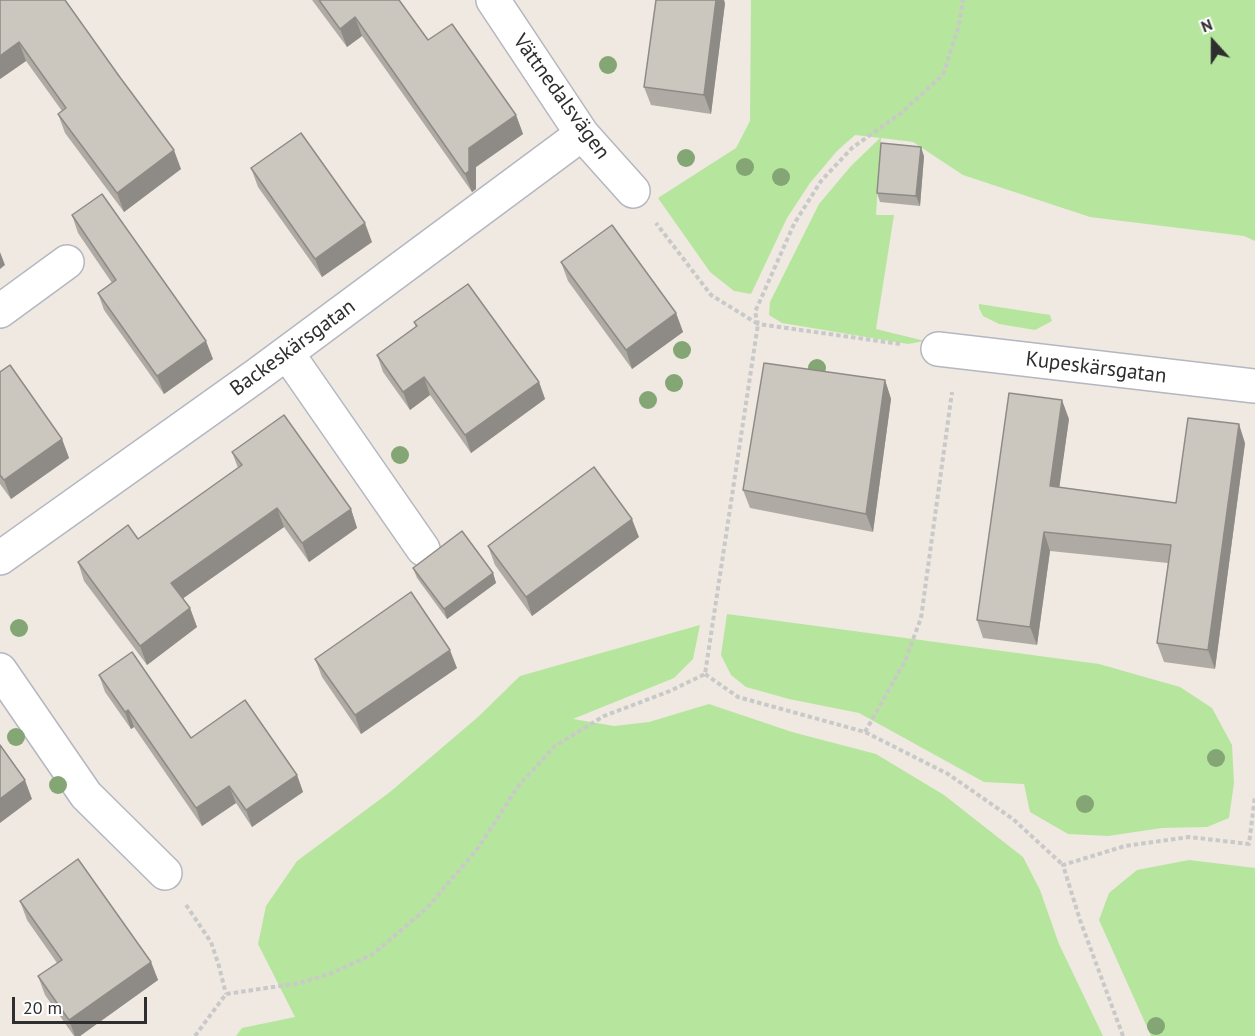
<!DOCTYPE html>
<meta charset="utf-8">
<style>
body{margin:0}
#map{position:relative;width:1255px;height:1036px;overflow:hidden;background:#efe9e1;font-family:"PT Sans",sans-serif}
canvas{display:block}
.north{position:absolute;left:1183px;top:12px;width:60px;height:60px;-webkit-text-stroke:4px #fff;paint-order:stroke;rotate:339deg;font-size:16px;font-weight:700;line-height:24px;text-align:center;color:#2e2e2e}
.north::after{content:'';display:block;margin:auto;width:21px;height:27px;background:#2e2e2e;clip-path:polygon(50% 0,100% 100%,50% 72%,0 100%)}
.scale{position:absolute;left:12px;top:997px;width:135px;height:27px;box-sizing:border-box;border:3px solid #2e2e2e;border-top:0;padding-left:8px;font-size:18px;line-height:21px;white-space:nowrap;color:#2e2e2e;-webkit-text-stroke:4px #fff;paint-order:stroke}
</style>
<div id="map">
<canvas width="1255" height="1036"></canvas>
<div class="north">N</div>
<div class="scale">20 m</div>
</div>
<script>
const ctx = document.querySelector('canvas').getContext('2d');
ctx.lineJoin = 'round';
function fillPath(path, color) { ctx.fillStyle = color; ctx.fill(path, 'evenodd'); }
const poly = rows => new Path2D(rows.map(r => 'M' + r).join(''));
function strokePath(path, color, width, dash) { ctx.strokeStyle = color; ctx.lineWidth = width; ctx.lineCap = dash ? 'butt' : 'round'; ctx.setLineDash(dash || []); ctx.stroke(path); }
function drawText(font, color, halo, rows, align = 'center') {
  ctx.font = font + ' "PT Sans",sans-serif'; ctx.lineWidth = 4.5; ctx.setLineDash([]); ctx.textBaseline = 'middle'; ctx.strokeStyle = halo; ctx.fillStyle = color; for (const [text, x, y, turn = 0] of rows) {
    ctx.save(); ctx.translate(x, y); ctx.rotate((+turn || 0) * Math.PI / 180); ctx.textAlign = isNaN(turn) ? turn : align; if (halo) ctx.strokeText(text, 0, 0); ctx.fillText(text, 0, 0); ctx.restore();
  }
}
fillPath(poly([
 [751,0,1255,0,1255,241,1244,236,1090,217,963,175,913,142,881,138,876,215,894,215,876,329,925,341,908,344,782,323,769,315,770,302,819,204,851,166,880,138,855,135,837,151,810,183,787,218,751,294,734,291,710,272,658,198,736,148,750,121],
 [979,304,1050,315,1052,321,1035,330,999,324,983,316,979,308],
 [727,614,1099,664,1180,687,1212,708,1232,745,1234,783,1229,818,1207,827,1162,828,1108,836,1068,834,1030,812,1024,784,984,782,859,713,789,699,746,687,731,675,721,655],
 [700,625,693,659,674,678,573,719,614,726,649,722,709,704,792,732,876,754,944,795,1023,857,1040,890,1059,944,1103,1036,236,1036,242,1028,295,1017,258,944,266,906,297,861,390,792,478,717,520,676],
 [1189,860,1255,868,1255,1036,1151,1036,1099,920,1109,893,1137,870]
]), '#b6e59e');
const minor = poly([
 [493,0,582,134,633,191],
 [0,311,67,262],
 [938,349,1255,386],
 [287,353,423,549],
 [0,558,257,375,582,134],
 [0,670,86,795,165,873]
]);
strokePath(minor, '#b4b7c1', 36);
strokePath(poly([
 [900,344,758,324,755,312,794,224,821,181,852,148,901,113,943,75,959,25,963,0],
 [705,674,738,697,865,732,948,774,1013,819,1063,865],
 [865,732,905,661,921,618,952,392],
 [186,905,211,942,219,966,226,994],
 [195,1036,226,994,300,983,332,973,373,954,427,908,478,848,519,785,555,746,604,716,670,691,705,674,758,324,711,295,656,223],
 [1123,1036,1080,920,1063,865,1125,846,1189,837,1249,844,1255,796]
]), '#c9c9c9', 4, [4.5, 3]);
strokePath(minor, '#fff', 33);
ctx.fillStyle = '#84a574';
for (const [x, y] of [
 [608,65],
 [686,158],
 [745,167],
 [781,177],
 [682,350],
 [817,368],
 [674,383],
 [648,400],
 [400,455],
 [19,628],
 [16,737],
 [1216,758],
 [58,785],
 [1085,804],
 [1156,1026]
]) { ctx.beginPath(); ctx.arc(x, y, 9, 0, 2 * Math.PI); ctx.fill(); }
fillPath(poly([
 [0,0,181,169,124,212,65,133,58,114,62,111,26,61,0,79],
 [312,0,399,0,428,40,516,115,523,134,476,167,476,189,472,192,362,36,347,47],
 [725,3,711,114,651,105,644,87],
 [924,156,920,206,880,202,877,193],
 [251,168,372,242,322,277,258,187],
 [72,215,213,359,164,394,104,310,98,293,112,283,78,233],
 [561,262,676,313,683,332,632,369,568,281],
 [414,322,539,382,545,399,471,453,430,395,410,410,383,372,377,355,416,327],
 [0,372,62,439,69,458,11,499,0,484],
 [885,380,891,399,873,532,750,508,743,490],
 [1069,419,1059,487,1176,503,1245,443,1215,669,1164,662,1157,643,1168,563,1050,551,1037,645,983,638,977,620],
 [232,452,351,509,357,528,309,562,284,527,183,598,190,608,197,627,147,665,84,581,78,562,138,539,238,468],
 [639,537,532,616,495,565,488,546],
 [413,568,493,573,496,583,447,619,417,578],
 [315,659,457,668,361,734,322,677],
 [99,675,191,738,297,775,303,792,252,827,236,803,202,826,134,727,131,729,105,692],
 [20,901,151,962,158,980,80,1036,74,1036,45,995,38,976,57,963,27,920]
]), '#afaba4');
fillPath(poly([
 [716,0,724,0,725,3,711,114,704,95],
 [355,17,362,36,347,47,340,29],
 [19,42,26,61,0,79,0,56],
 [516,115,523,134,476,167,476,189,472,192,465,174,469,148],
 [921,147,924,156,920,206,916,196],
 [174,150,181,169,124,212,117,193],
 [365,223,372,242,322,277,315,259],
 [0,252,5,265,0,269],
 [676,313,683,332,632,369,626,350],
 [206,341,213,359,164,394,157,376],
 [424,377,430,395,410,410,403,392],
 [885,380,891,399,873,532,866,514],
 [539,382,545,399,471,453,465,435],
 [1062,400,1069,419,1057,504,1050,486],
 [1239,424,1245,443,1215,669,1208,650],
 [62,439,69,458,11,499,4,480],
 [277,508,284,527,178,602,171,583],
 [351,509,357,528,309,562,302,543],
 [632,519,639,537,532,616,526,597],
 [1044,532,1050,551,1037,645,1030,627],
 [493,573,496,583,447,619,444,609],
 [190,608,197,627,147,665,140,646],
 [450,650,457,668,361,734,355,715],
 [128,710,134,727,131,729,125,712],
 [297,775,303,792,252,827,246,810],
 [25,780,32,799,0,823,0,799],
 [229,786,236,803,202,826,196,808],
 [151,962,158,980,80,1036,75,1036,69,1020]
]), '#8e8b86');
const building = poly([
 [0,0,65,0,119,76,174,150,117,193,58,114,66,108,19,42,0,56,0,0],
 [319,0,399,0,428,40,452,24,516,115,469,148,469,171,465,174,355,17,340,29,319,0],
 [656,0,716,0,704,95,644,87,656,0],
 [301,133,365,223,315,259,251,168,301,133],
 [881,143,921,147,916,196,877,193,881,143],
 [102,194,206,341,157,376,98,293,116,280,72,215,102,194],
 [612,225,676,313,626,350,561,262,612,225],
 [468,284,539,382,465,435,424,377,403,392,377,355,417,326,414,322,468,284],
 [764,363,885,380,866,514,743,490,764,363],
 [10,365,62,439,4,480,0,475,0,372,10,365],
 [1009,393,1062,400,1050,486,1176,503,1188,418,1239,424,1208,650,1157,643,1171,545,1044,532,1030,627,977,620,1009,393],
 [284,415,351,509,302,543,277,508,171,583,190,608,140,646,78,562,128,525,138,539,242,465,232,452,284,415],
 [594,467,632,519,526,597,488,546,594,467],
 [462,531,493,573,444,609,413,568,462,531],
 [411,592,450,650,355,715,315,659,411,592],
 [132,652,191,738,245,700,297,775,246,810,229,786,196,808,128,710,125,712,99,675,132,652],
 [0,745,25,780,0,799,0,745],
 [78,859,151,962,69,1020,38,976,62,960,20,901,78,859]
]);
fillPath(building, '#cbc7bf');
strokePath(building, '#8e8b86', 1.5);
drawText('21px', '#2e2e2e', '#fff', [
 ["Vättnedalsvägen",561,97,54],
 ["Backeskärsgatan",293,348,-36],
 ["Kupeskärsgatan",1096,368,7]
]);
</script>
